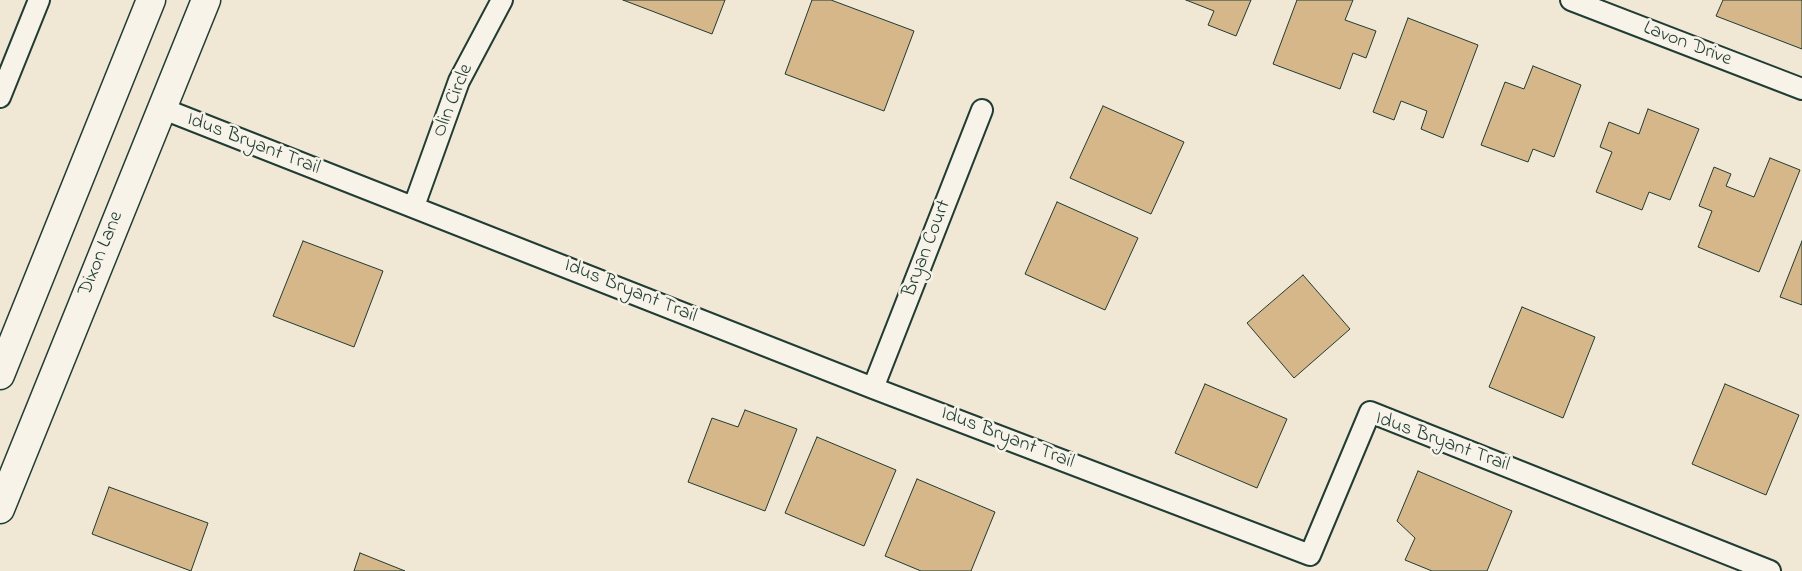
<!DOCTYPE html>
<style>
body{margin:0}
canvas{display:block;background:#f0e7d5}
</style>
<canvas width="1802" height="571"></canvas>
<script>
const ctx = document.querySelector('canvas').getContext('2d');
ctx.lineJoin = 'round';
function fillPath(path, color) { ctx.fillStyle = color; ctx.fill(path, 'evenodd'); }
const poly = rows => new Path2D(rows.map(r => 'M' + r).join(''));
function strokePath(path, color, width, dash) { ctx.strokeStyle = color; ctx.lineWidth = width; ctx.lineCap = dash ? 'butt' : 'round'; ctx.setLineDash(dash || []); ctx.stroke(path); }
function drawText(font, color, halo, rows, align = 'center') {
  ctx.font = font + ' "Indie Flower",sans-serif'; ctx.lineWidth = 5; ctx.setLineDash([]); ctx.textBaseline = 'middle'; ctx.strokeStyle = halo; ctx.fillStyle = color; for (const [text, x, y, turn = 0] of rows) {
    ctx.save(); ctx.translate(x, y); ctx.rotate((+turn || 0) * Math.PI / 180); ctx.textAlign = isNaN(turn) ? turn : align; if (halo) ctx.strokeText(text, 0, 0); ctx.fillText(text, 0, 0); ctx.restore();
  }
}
const building = poly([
 [623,0,725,0,712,34,623,0],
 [812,0,831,0,914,31,884,111,785,74,812,0],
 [1186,0,1251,0,1236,36,1208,25,1214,11,1186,0],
 [1297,0,1353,0,1345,20,1376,31,1366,58,1353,53,1340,89,1273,64,1297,0],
 [1723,0,1802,0,1802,49,1716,16,1723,0],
 [1408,18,1478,45,1443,138,1421,129,1427,111,1401,101,1394,120,1373,112,1408,18],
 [1533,66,1581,85,1554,157,1533,149,1528,162,1481,145,1505,82,1524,89,1533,66],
 [1103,106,1184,142,1151,214,1070,178,1103,106],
 [1648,109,1699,129,1670,200,1649,192,1642,210,1596,192,1612,152,1600,147,1609,122,1639,134,1648,109],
 [1770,158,1800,170,1759,272,1698,247,1712,211,1699,206,1714,167,1731,174,1726,186,1754,197,1770,158],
 [1057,202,1138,238,1105,310,1025,274,1057,202],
 [303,241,383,271,354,347,273,316,303,241],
 [1802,241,1802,305,1780,297,1802,241],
 [1303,275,1350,329,1294,378,1247,323,1303,275],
 [1522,307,1595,337,1563,418,1489,387,1522,307],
 [1205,384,1287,419,1257,488,1175,453,1205,384],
 [1725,384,1799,415,1766,495,1692,464,1725,384],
 [745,410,797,429,765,511,688,482,712,418,738,427,745,410],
 [817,437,896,470,864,546,785,513,817,437],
 [1418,471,1512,511,1487,571,1432,571,1405,560,1415,538,1397,521,1418,471],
 [917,479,995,512,971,571,921,571,885,556,917,479],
 [109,487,208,523,191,571,92,534,109,487],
 [360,553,405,571,354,571,360,553]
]);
fillPath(building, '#d5b789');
strokePath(building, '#1f3d34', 1);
const minor = poly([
 [1571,0,1802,89],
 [0,97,39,0],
 [161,108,873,388,1310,555,1370,412,1770,571],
 [414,206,459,81,502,0],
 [873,388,982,110]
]);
const secondary = poly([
 [0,375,151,0],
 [0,509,206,0]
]);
strokePath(minor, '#1f3d34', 24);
strokePath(secondary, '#1f3d34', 31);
strokePath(minor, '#f7f3e8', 20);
strokePath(secondary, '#f7f3e8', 28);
drawText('20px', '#1f3d34', '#f7f3e8', [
 ["Lavon Drive",1687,45,21],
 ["Olin Circle",454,101,-68],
 ["Idus Bryant Trail",253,145,21],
 ["Bryan Court",928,249,-69],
 ["Dixon Lane",102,254,-68],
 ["Idus Bryant Trail",630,292,22],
 ["Idus Bryant Trail",1007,439,21],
 ["Idus Bryant Trail",1442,443,20]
]);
</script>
